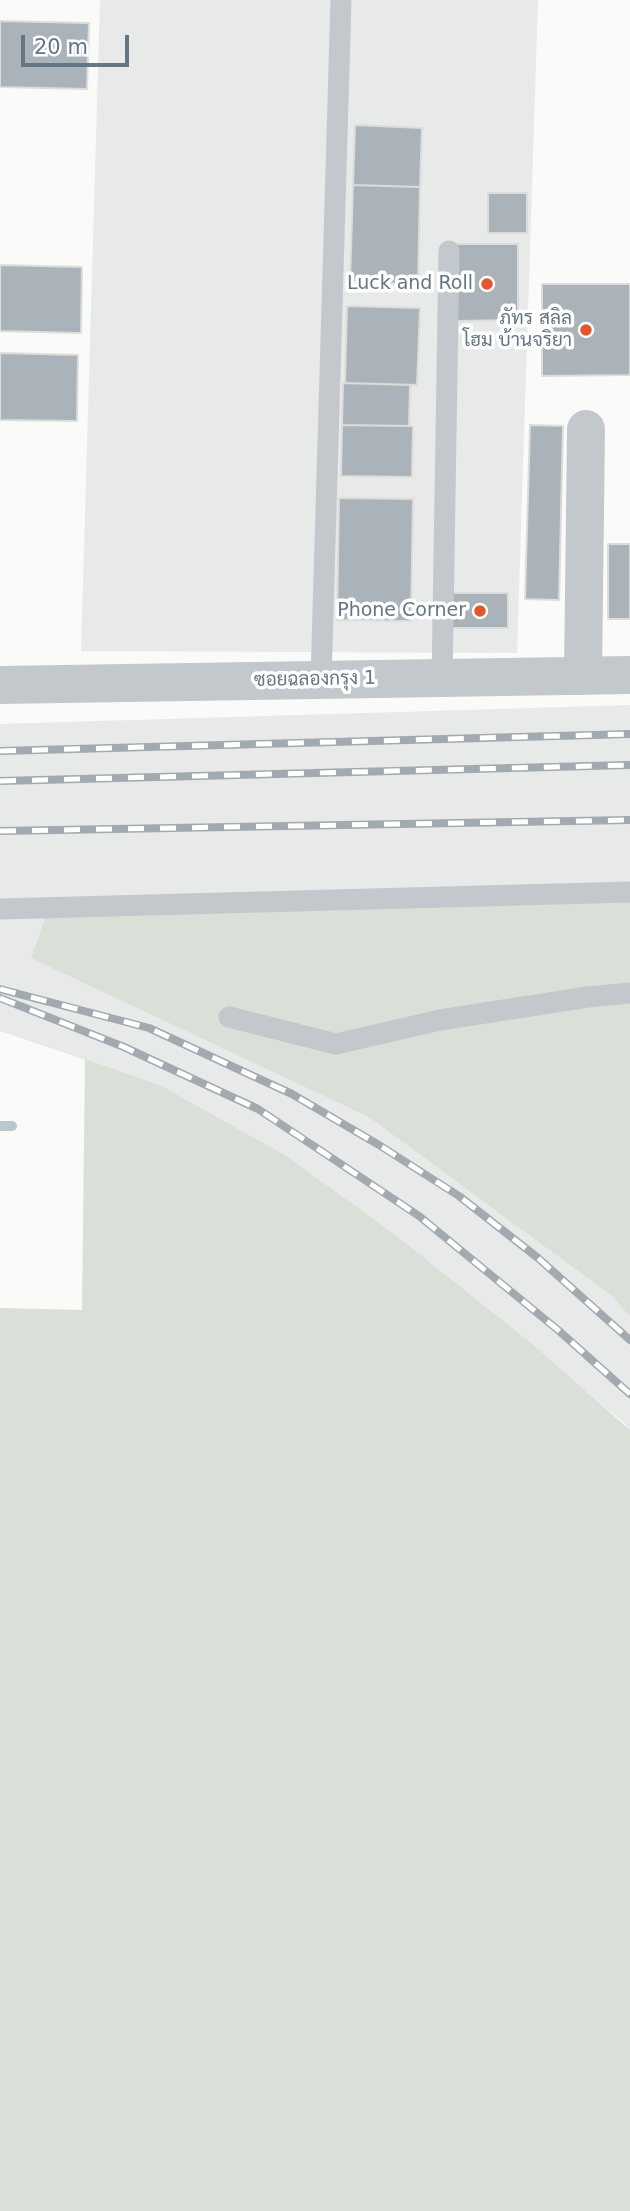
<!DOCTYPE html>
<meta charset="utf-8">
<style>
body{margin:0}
#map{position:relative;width:630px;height:2211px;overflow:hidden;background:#fafaf8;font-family:"DejaVu Sans",sans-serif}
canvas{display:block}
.scale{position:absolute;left:21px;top:35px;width:108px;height:32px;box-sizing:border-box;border:4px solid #657683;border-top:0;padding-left:9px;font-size:21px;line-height:24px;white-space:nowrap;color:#657683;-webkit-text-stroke:5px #fff;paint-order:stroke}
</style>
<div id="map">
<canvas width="630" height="2211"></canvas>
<div class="scale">20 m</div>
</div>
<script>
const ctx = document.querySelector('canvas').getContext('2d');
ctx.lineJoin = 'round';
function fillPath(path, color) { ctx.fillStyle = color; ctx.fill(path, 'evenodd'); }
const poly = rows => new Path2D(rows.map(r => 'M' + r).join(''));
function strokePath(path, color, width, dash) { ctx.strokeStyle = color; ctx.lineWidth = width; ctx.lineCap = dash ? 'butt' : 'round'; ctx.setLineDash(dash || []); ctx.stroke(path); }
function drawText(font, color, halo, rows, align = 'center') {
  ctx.font = font + ' "DejaVu Sans",Sarabun,sans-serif'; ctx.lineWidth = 7; ctx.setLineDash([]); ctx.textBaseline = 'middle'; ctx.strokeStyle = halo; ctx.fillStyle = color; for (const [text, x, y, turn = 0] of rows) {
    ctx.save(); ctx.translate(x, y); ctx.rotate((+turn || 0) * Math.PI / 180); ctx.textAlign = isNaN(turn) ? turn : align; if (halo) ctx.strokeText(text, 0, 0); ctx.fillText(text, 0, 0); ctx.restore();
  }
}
fillPath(poly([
 [100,0,538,0,517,653,81,651],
 [630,705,630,1430,622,1421,385,1227,285,1155,162,1086,0,1031,0,724]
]), '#e8e9e9');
fillPath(poly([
 [630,898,630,1316,612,1296,369,1117,31,958,48,910],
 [85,1059,162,1086,285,1155,385,1227,531,1343,630,1430,630,2211,0,2211,0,1308,82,1310]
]), '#dadfd7');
strokePath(poly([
 [0,1126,12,1126]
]), '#bbc7cb', 10);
const building = poly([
 [0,21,89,23,87,89,0,87,0,21],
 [355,125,422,128,420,187,353,185,355,125],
 [353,185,420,187,418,284,350,282,353,185],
 [488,193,527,193,527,233,488,233,488,193],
 [456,244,518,244,518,320,456,321,456,244],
 [0,265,82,267,81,333,0,331,0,265],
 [542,284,630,284,630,375,542,376,542,284],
 [347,306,420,308,417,385,345,383,347,306],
 [0,353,78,355,77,421,0,420,0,353],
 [343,383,410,385,409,426,342,425,343,383],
 [342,425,413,426,412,477,341,476,342,425],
 [530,425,563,426,559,600,525,599,530,425],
 [339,498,413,499,411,621,337,620,339,498],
 [608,544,630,544,630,619,608,619,608,544],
 [452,593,508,593,508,628,452,628,452,593]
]);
fillPath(building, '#aab3b9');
strokePath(building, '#dcdcda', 2);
strokePath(poly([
 [442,679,449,251],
 [321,680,341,0],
 [0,909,630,892],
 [229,1017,336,1044,440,1020,588,997,630,993]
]), '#c3c8cc', 21);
strokePath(poly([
 [583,676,586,429],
 [0,685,630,675]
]), '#c3c8cc', 38);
const rail = poly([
 [0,751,630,734],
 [0,781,630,765],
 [0,831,630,820],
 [0,989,149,1028,292,1094,379,1145,459,1196,538,1258,630,1340],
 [0,998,124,1047,258,1109,419,1216,558,1330,630,1394]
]);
strokePath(rail, '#a2aab0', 8);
strokePath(rail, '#fff', 5, [16]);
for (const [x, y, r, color] of [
 [487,284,7,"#e4572e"],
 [586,330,7,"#e4572e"],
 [480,611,7,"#e4572e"]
]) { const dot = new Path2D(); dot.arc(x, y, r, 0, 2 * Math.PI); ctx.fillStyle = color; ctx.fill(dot); strokePath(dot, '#fff', 2.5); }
drawText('19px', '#657683', '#fff', [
 ["Luck and Roll",473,284],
 ["ภัทร สลิล",572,319],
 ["โฮม บ้านจริยา",572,341],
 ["Phone Corner",466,611]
], 'right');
drawText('19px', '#657683', '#fff', [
 ["ซอยฉลองกรุง 1",315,680,-1]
]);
</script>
